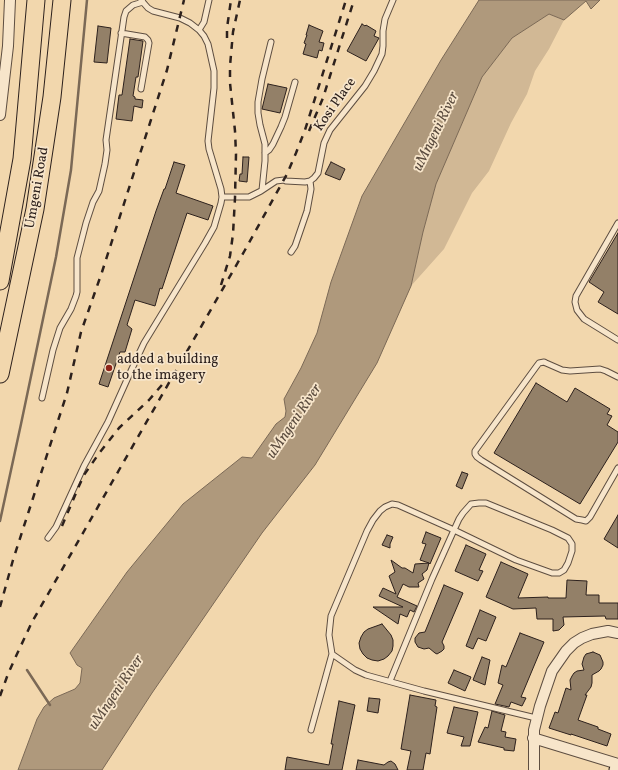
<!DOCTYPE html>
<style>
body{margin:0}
canvas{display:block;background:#f2d7ad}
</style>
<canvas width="618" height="770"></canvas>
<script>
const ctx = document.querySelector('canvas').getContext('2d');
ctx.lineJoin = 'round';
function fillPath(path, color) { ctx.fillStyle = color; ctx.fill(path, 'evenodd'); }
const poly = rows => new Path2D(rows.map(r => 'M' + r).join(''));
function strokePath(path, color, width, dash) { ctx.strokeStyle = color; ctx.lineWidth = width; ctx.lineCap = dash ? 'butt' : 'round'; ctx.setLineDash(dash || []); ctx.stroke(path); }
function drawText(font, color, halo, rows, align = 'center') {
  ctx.font = font + ' Vollkorn,serif'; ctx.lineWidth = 3.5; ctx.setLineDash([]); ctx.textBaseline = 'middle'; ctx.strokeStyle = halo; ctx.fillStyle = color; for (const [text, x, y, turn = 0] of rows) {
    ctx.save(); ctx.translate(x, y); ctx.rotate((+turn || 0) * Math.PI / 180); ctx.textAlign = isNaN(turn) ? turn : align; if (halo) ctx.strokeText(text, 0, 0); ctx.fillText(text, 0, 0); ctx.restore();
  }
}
fillPath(poly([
 [549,14,564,20,549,49,535,71,527,94,511,123,489,171,472,193,444,249,411,286,423,232,436,184,482,77,512,38]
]), '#d1b895');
const water = poly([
 [479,0,600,0,591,9,586,1,564,20,549,14,512,38,482,77,436,184,423,232,411,286,377,363,315,465,262,533,152,693,102,770,18,770,37,719,44,707,54,698,75,689,80,683,82,668,77,665,70,653,127,572,183,504,242,457,252,458,276,424,285,417,286,411,284,399,301,368,317,333,331,282,362,196,441,60,479,0]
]);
fillPath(water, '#af997c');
strokePath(water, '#7b6956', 1);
strokePath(poly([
 [0,521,21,424,56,257,71,170,87,0],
 [27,670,50,705]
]), '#7b6956', 2.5);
const building = poly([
 [362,24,365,26,366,25,376,31,374,36,379,38,366,61,347,51,362,24],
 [309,25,323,31,319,42,324,43,322,51,319,50,317,58,303,54,306,44,304,43,307,35,306,35,309,25],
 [98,26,111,28,107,63,94,62,98,26],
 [130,39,143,41,138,77,136,77,133,96,135,97,135,99,143,100,142,108,134,106,132,121,116,119,119,95,122,95,130,39],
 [268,84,287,88,280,113,262,109,268,84],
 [243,157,249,157,247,182,239,181,240,174,242,174,243,157],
 [174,162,185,165,176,193,213,206,208,220,187,213,162,289,160,288,155,306,135,300,127,325,132,329,125,352,120,352,108,387,99,384,156,211,164,189,165,189,174,162],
 [331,162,345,169,340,180,325,174,331,162],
 [618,233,618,314,598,302,604,292,589,282,618,233],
 [536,383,567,402,575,388,610,409,607,414,612,416,607,425,618,432,618,442,580,504,494,453,536,383],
 [462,472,468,474,462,489,456,486,462,472],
 [618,515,618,548,604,539,618,515],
 [426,532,441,538,430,564,429,563,427,570,422,574,424,579,418,583,419,587,409,587,403,584,397,597,417,606,414,612,410,610,407,617,400,614,398,624,373,607,403,607,379,596,383,588,396,594,389,576,395,572,391,560,402,568,405,568,413,573,415,564,429,563,420,560,426,544,422,543,426,532],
 [387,535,393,537,390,544,390,548,382,545,387,535],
 [466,545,486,554,479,570,483,571,478,581,455,571,466,545],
 [501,562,528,574,518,598,548,597,548,598,566,598,567,580,587,581,586,595,599,595,599,603,618,603,618,619,606,619,605,616,563,617,564,625,559,630,553,631,553,619,537,619,536,608,513,609,486,597,501,562],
 [444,585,463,593,442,642,444,646,444,649,442,651,437,654,435,653,429,648,424,649,418,647,415,642,415,638,419,633,425,632,444,585],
 [480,610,496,617,486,641,478,638,473,649,466,646,480,610],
 [382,624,391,635,393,640,393,646,392,651,388,656,384,659,378,661,372,660,367,658,363,654,360,649,359,643,361,637,364,632,368,629,382,624],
 [520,633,544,642,521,697,526,698,522,706,511,702,509,707,495,704,503,685,498,683,502,665,506,667,520,633],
 [593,652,600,655,603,662,603,665,601,669,599,671,592,675,592,683,591,687,585,695,587,695,578,720,598,727,598,729,611,734,607,746,571,734,571,735,549,728,555,712,558,713,566,688,571,690,570,680,572,676,574,673,577,671,584,670,582,664,584,657,586,654,593,652],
 [482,657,490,660,485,685,473,680,482,657],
 [454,670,471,677,465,691,448,683,454,670],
 [410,695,436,700,435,706,437,707,430,754,426,753,423,770,407,770,411,751,401,749,410,695],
 [369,698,380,699,378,713,367,711,369,698],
 [339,701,355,705,342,770,285,770,287,757,329,765,333,744,331,744,339,701],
 [454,707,478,712,470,746,461,746,464,737,447,733,454,707],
 [492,711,505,715,501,731,506,732,505,737,516,739,514,751,504,750,504,748,478,742,485,727,488,728,492,711],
 [358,760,384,765,388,762,391,761,395,764,398,770,356,770,358,760]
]);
fillPath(building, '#938068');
strokePath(building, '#2d211d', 1);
const service = poly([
 [199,30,204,22,209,0],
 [121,33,145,37,148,40,149,43,141,89],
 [265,153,269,150,273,144,281,127,285,117,295,82],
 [262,190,265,161,265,144,260,125,258,113,258,102,262,79,271,42],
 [222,197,249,197,261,191,276,181,284,180,286,181,305,182,310,181,314,178,318,173,324,143,330,130,365,86,374,71,382,54,383,46,383,31,385,19,393,0],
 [618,223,576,296,575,302,577,310,584,319,618,340],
 [291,252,295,246,307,211,311,189,310,181],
 [618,377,606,371,600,369,570,371,562,370,546,363,544,362,539,363,536,367,475,451,475,454,477,457,481,460,576,519,582,520,586,521,590,517,618,468],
 [42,398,53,350,60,328,71,309,76,296,77,292,77,258,86,223,93,202,99,191,105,164,107,150,106,140,124,17,126,11,133,5,143,2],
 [48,538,56,527,84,466,108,422,130,373,144,343,205,243,214,227,221,203,222,197,221,189,209,149,208,141,214,88,214,71,208,44,204,36,199,30,190,23,180,18,153,11,148,8,141,0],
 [332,654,355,670,366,675,424,691,536,718],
 [311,730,332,654,329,635,331,616,367,531,373,520,380,511,385,507,392,504,398,505,454,530,516,560,552,573,559,573,564,570,568,563,572,551,572,544,568,538,552,530,486,503,479,503,471,504,463,513,459,519,454,530,432,579,390,681]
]);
const minor = poly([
 [0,115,8,46,10,0],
 [533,738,618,764],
 [534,770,534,730,540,706,552,671,566,651,574,643,582,638,592,634,608,631,618,633]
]);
const secondary = poly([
 [617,770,618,768]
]);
const trunk = poly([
 [0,281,22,159,36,0],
 [0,374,35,209,52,97,62,0]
]);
strokePath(service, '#5e4e41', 7);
strokePath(minor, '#5e4e41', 12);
strokePath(secondary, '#2d211d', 17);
strokePath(trunk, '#2d211d', 19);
strokePath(service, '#f7e5ca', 5);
strokePath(minor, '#f7e5ca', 10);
strokePath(secondary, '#f7e5ca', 15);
strokePath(trunk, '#f2d7ad', 17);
strokePath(poly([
 [227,38,227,28,231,0],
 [309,131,323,98,354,0],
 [221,285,230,256,233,234,235,198,236,154,235,131,230,83,230,66,233,32,240,0],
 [62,526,79,486,84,475,100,452,119,428,149,400,167,379],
 [0,607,13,560,67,393,81,332,102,272,167,70,184,0],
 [0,696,8,674,17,654,32,622,245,250,287,174,296,153,305,130,346,0]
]), '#2d211d', 2.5, [7, 7]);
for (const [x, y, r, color] of [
 [109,368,4,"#8f2418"]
]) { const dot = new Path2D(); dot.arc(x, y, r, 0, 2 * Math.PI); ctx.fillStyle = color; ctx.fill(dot); strokePath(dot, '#f7e5ca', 1.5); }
drawText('14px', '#2d211d', '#f7e5ca', [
 ["Kosi Place",336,105,-55],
 ["Umgeni Road",38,188,-80]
]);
drawText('14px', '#2d211d', '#f7e5ca', [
 ["added a building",117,360],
 ["to the imagery",117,376]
], 'left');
drawText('italic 15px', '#5a4b3e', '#f7e5ca', [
 ["uMngeni River",437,132,-64],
 ["uMngeni River",295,422,-56],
 ["uMngeni River",117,693,-56]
]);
</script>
